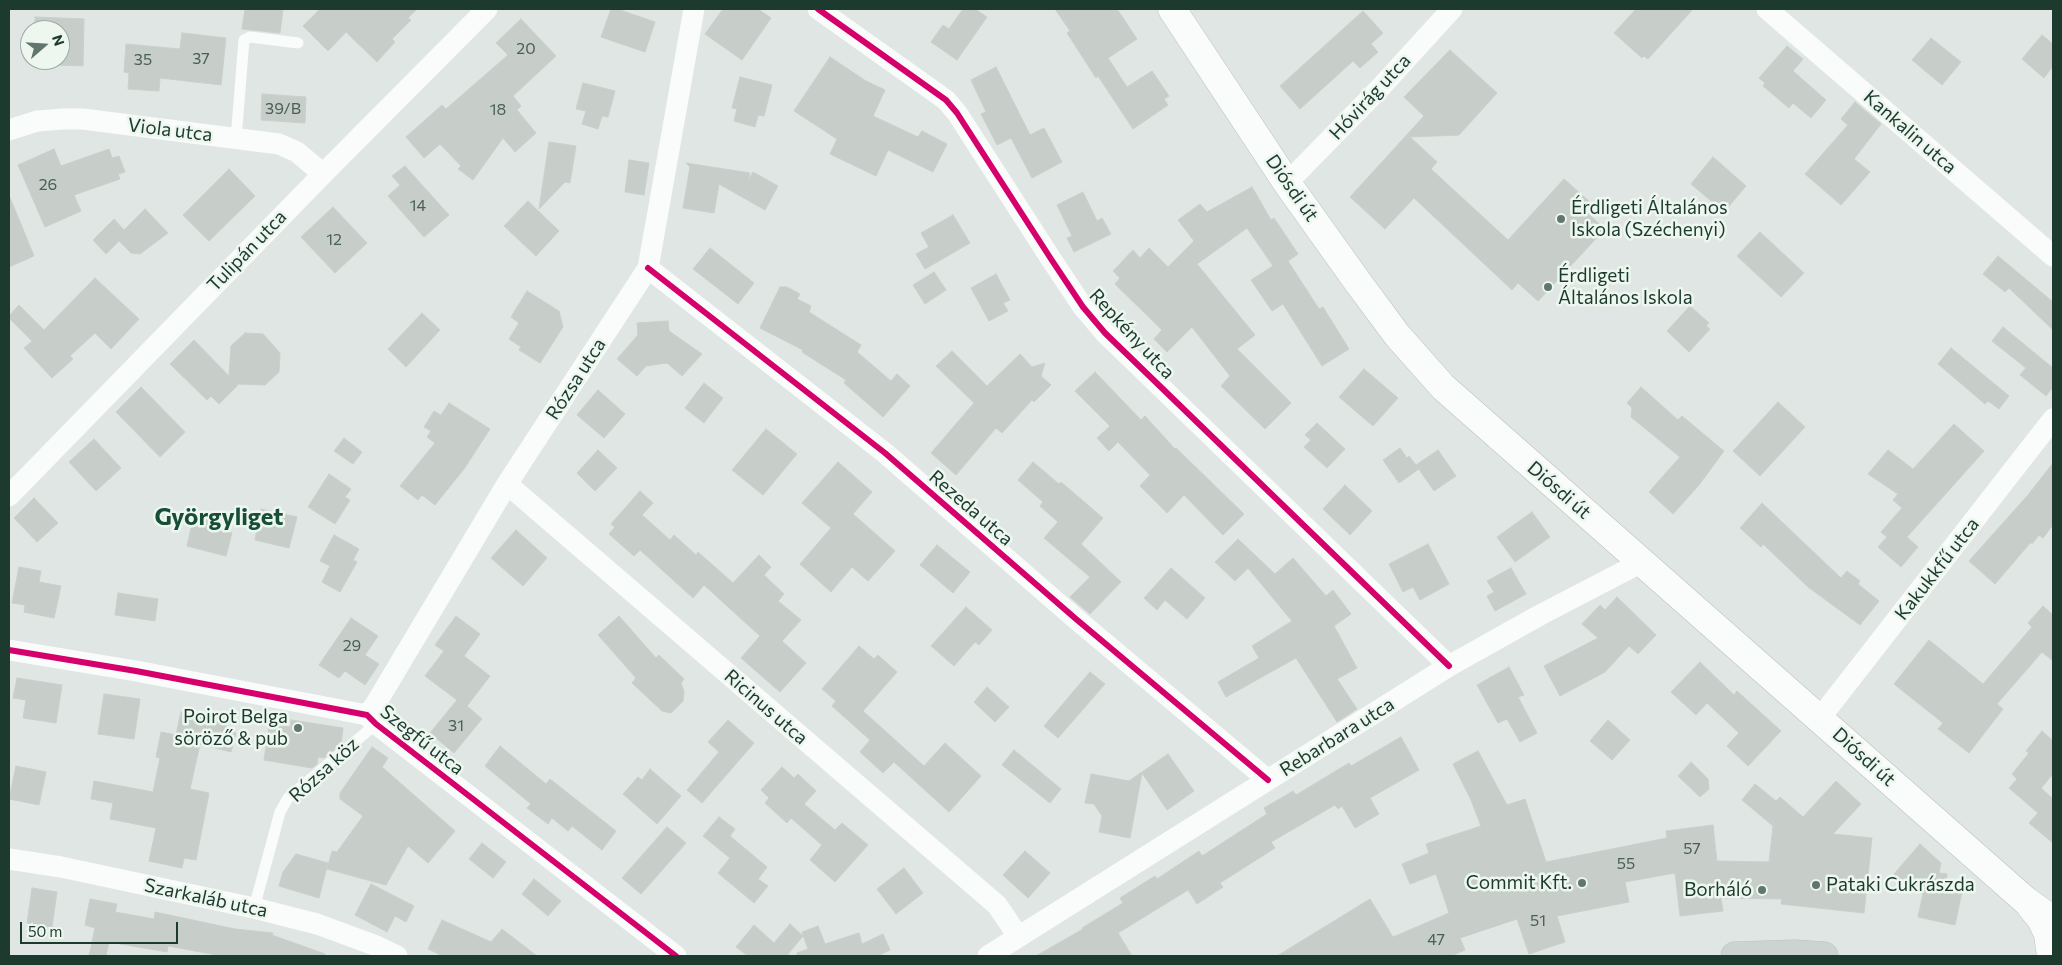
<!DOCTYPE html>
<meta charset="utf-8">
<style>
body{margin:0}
#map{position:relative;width:2062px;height:965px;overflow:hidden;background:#e0e6e3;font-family:Commissioner,sans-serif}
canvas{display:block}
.frame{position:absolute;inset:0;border:10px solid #1d3a2f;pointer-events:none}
.north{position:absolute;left:20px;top:20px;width:50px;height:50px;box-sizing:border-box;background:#edf7f0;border:1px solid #9aaba3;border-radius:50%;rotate:71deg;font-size:14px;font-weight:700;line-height:20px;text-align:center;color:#1d3a2f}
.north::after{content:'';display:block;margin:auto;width:18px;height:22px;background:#61766e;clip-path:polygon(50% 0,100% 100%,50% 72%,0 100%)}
.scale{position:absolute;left:20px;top:922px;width:158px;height:22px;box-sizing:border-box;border:2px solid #1d3a2f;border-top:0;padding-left:6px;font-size:15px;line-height:18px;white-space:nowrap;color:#1d3a2f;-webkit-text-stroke:4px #edf7f0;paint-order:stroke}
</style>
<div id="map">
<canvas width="2062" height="965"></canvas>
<div class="frame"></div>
<div class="north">N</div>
<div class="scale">50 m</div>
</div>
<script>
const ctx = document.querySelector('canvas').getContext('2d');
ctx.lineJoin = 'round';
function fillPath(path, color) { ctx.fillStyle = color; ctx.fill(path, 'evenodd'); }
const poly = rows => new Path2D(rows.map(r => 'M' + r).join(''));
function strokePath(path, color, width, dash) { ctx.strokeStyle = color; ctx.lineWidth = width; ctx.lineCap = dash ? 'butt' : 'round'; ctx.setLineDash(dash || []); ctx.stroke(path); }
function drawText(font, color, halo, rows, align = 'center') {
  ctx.font = font + ' Commissioner,sans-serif'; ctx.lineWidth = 5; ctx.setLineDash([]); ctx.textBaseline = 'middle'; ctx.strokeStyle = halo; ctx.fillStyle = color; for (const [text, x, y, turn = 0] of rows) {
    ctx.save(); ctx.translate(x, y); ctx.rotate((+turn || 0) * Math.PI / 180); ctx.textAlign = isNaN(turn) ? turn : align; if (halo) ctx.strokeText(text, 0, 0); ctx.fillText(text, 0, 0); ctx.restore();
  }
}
const building = poly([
 [245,9,283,9,280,33,242,29,245,9],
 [320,9,417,9,408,18,411,20,392,39,395,42,377,62,346,32,328,51,303,26,320,9],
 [611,9,617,9,655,22,645,52,601,37,611,9],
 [723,9,758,9,771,18,742,60,705,34,723,9],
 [963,9,975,9,987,17,957,60,931,42,943,25,949,29,963,9],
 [1055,9,1117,9,1137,39,1108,58,1127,87,1152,71,1169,96,1164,99,1168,105,1133,129,1098,76,1096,78,1067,33,1070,31,1055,9],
 [1636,9,1693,9,1648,59,1644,56,1642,58,1614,33,1636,9],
 [1363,11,1383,33,1371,44,1378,52,1360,68,1353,61,1300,109,1280,86,1363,11],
 [35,17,84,19,83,66,34,64,34,60,60,60,60,30,35,30,35,17],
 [521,19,556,56,513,96,521,106,517,110,536,133,515,152,503,138,473,180,458,169,461,166,440,144,424,158,406,137,442,105,446,109,508,55,496,43,521,19],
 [182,33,226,38,221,85,160,78,159,91,128,89,129,73,124,72,126,44,180,49,182,33],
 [2042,35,2053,44,2053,66,2044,78,2022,59,2042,35],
 [1931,38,1961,62,1942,85,1912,60,1931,38],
 [1787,46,1803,59,1793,71,1826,100,1811,118,1793,103,1789,108,1763,86,1765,83,1759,78,1787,46],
 [1450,50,1497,93,1459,135,1410,137,1437,162,1431,169,1508,240,1564,179,1590,202,1583,209,1605,229,1538,301,1518,283,1512,290,1414,198,1385,229,1350,197,1424,116,1404,97,1450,50],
 [830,57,866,81,885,90,873,116,918,137,922,131,947,144,933,172,888,150,876,176,830,154,837,139,794,111,830,57],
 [996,67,1030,135,1044,128,1062,162,1032,178,1011,138,997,145,981,114,986,112,971,80,996,67],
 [740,77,772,85,764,116,758,115,755,127,734,121,737,109,732,108,740,77],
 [583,83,615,91,608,117,602,116,598,129,582,124,586,111,576,109,583,83],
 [262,94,306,97,305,123,261,120,262,94],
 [1855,102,1881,124,1854,159,1870,172,1841,205,1805,174,1848,125,1841,119,1855,102],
 [549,142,576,146,570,183,565,182,539,209,549,142],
 [54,149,61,166,109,149,112,158,119,156,125,172,118,174,120,179,74,195,81,211,45,227,18,165,54,149],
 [1713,157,1746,186,1724,212,1691,184,1713,157],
 [629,160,649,163,644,195,625,192,629,160],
 [686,163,750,173,748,181,753,172,778,186,765,210,719,184,714,213,683,208,690,167,686,163],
 [405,166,449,215,424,237,388,196,400,185,392,176,405,166],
 [229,169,255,196,209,241,183,215,229,169],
 [1252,187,1271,220,1274,218,1298,254,1288,261,1319,309,1323,307,1349,349,1322,366,1283,304,1272,311,1251,280,1273,266,1247,228,1197,264,1255,335,1237,349,1291,403,1265,429,1221,386,1230,376,1192,327,1167,352,1154,339,1162,330,1115,284,1120,278,1113,271,1133,250,1140,258,1149,248,1168,267,1194,241,1178,220,1200,204,1207,212,1252,187],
 [1083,192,1097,221,1102,218,1111,234,1074,252,1067,238,1072,236,1057,205,1083,192],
 [9,195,34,256,9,267,9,195],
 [528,201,559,231,536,256,504,226,528,201],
 [333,207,367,243,335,273,301,237,333,207],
 [145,209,168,233,140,254,131,253,119,241,106,254,93,240,114,219,124,230,145,209],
 [953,215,970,243,925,269,916,254,929,247,921,233,953,215],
 [1760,232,1804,273,1781,297,1737,256,1760,232],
 [710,248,754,283,738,304,693,269,710,248],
 [1998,256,2053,302,2053,330,2009,288,2005,292,1983,274,1998,256],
 [934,272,946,290,925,304,913,285,934,272],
 [996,274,1010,300,1003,303,1008,311,989,321,971,288,996,274],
 [95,278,139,319,111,349,95,333,70,356,73,359,52,378,24,348,32,341,9,318,9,316,19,305,44,330,95,278],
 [780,287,787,287,800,294,797,299,811,306,809,312,861,345,857,352,891,381,897,374,910,386,883,417,844,383,846,380,802,352,803,350,760,328,780,287],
 [527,291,559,311,563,327,540,363,519,350,521,347,509,339,519,323,511,317,527,291],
 [1690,306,1709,323,1706,326,1710,329,1689,352,1667,331,1690,306],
 [422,313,440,330,406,367,388,349,422,313],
 [668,321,669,331,702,354,682,376,667,363,646,366,637,376,617,359,638,335,637,323,668,321],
 [2003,327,2053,368,2053,387,2046,396,2020,375,2026,368,1992,341,2003,327],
 [245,333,263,334,280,353,279,372,265,385,236,384,238,385,219,404,211,396,207,400,170,364,194,340,229,376,231,346,245,333],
 [1951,348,2009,396,1999,409,1988,401,1985,404,1938,364,1951,348],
 [952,351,987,386,1020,354,1032,367,1045,363,1041,376,1051,385,1034,402,1032,400,1002,433,996,428,956,475,931,453,974,403,936,366,952,351],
 [1364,369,1398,398,1373,426,1339,397,1364,369],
 [1095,372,1141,420,1145,416,1175,449,1176,448,1244,514,1223,535,1184,495,1167,513,1140,486,1150,475,1118,442,1109,451,1097,438,1110,426,1075,391,1095,372],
 [704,383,723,398,704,423,685,408,704,383],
 [141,387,185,432,160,457,116,412,141,387],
 [1641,387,1678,420,1682,416,1724,451,1699,485,1673,514,1649,492,1680,457,1631,417,1632,408,1627,403,1641,387],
 [598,390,625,414,604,438,577,415,598,390],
 [1778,402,1805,427,1760,476,1733,451,1778,402],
 [449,403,490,429,464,469,435,505,422,495,418,500,400,486,435,443,427,437,431,431,424,427,434,411,441,415,449,403],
 [1317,423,1345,449,1327,468,1304,447,1311,440,1305,435,1317,423],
 [1954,424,1984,451,1907,537,1918,547,1901,567,1878,547,1887,537,1881,532,1902,508,1893,500,1898,494,1868,474,1888,450,1913,469,1954,424],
 [766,429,797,454,763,495,732,470,766,429],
 [344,438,362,452,353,464,334,451,344,438],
 [94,439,121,468,96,491,69,462,94,439],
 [1400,448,1407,458,1409,456,1419,469,1399,483,1383,460,1400,448],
 [598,450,617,468,595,491,577,473,598,450],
 [1438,450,1456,476,1434,491,1416,465,1438,450],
 [838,462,872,492,853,514,895,551,868,581,852,567,831,592,800,564,831,528,802,503,838,462],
 [1033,462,1059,484,1061,482,1103,518,1081,544,1121,582,1090,614,1070,597,1090,577,1044,538,1058,522,1040,506,1043,502,1018,480,1033,462],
 [2053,463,2053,525,2043,538,2039,535,2032,544,2031,542,1995,584,1969,561,2028,495,2053,463],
 [329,474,351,489,345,497,350,500,335,524,308,507,329,474],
 [1345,485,1372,511,1350,535,1323,509,1345,485],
 [640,491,653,503,642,515,670,540,674,535,696,555,698,552,733,583,759,555,771,567,764,575,784,594,778,601,801,620,782,641,806,663,780,692,741,658,760,636,704,585,693,598,640,550,634,556,609,534,615,527,611,524,640,491],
 [34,498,58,523,37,542,14,518,34,498],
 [1762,503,1841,578,1847,571,1860,581,1858,584,1879,601,1860,625,1808,587,1763,544,1761,547,1740,528,1762,503],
 [261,509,297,517,289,548,255,540,261,509],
 [1532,512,1550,537,1515,562,1497,537,1532,512],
 [200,518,216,522,214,529,232,533,226,556,187,546,192,524,199,525,200,518],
 [516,530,547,558,523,586,491,558,516,530],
 [334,535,359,549,353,560,357,562,340,592,322,582,330,566,320,561,334,535],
 [1238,539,1275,574,1293,558,1326,596,1333,590,1351,614,1334,626,1357,668,1337,679,1357,709,1337,722,1296,658,1226,697,1218,682,1259,658,1252,646,1292,621,1248,568,1235,581,1215,562,1238,539],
 [1428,544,1449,584,1420,600,1413,587,1403,592,1389,564,1428,544],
 [937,545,970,572,953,593,920,565,937,545],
 [19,567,41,571,39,582,61,586,54,618,24,612,25,605,12,603,19,567],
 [1171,568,1205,598,1187,619,1165,600,1157,610,1144,598,1171,568],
 [1511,568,1526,594,1495,611,1487,596,1494,592,1487,581,1511,568],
 [118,593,158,599,155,621,115,615,118,593],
 [1617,597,1656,635,1638,654,1629,646,1605,672,1560,696,1544,666,1598,638,1582,624,1600,605,1605,610,1617,597],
 [2043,606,2053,615,2053,661,2042,652,1997,704,2003,709,1969,753,1938,729,1943,723,1894,684,1929,640,1983,684,2032,627,2028,623,2043,606],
 [966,607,992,630,979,645,975,642,954,666,931,646,966,607],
 [456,616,480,634,464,656,490,676,467,706,482,719,454,753,430,733,457,700,425,676,444,651,435,645,456,616],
 [619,616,656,658,659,655,684,679,681,683,684,692,683,701,671,713,662,711,632,683,636,678,598,635,619,616],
 [351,618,378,636,365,655,379,664,365,685,345,671,339,678,319,665,351,618],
 [859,646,874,659,878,655,897,672,863,711,924,766,945,743,981,776,949,812,894,762,883,773,860,752,870,740,832,706,836,701,822,689,859,646],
 [1700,662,1734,695,1737,691,1781,731,1748,766,1727,746,1739,733,1707,703,1696,715,1671,692,1700,662],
 [1509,667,1524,695,1518,697,1537,733,1520,742,1507,719,1498,723,1477,685,1509,667],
 [1090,672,1105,684,1058,738,1044,726,1090,672],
 [17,678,62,685,56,723,23,718,26,700,13,698,17,678],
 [987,687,1009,707,995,722,974,702,987,687],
 [104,694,140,699,134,739,98,734,104,694],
 [181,712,211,719,212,712,229,717,225,730,236,733,231,752,200,744,190,789,209,793,196,860,184,858,182,868,149,861,156,828,110,819,113,803,91,799,94,781,153,792,160,758,156,757,161,732,176,735,181,712],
 [291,720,343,728,341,744,324,758,318,757,317,764,312,768,264,760,269,725,290,727,291,720],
 [728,720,754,743,702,803,687,790,719,752,708,742,728,720],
 [1608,720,1630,740,1612,760,1590,741,1608,720],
 [2042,731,2053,741,2053,774,2041,788,2052,798,2053,796,2053,843,2029,823,2038,813,2009,788,2017,779,2012,774,2029,753,2026,751,2042,731],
 [1401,737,1419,770,1370,798,1379,814,1355,828,1342,806,1338,809,1335,805,1271,842,1275,848,1220,883,1223,887,1197,904,1188,890,1118,933,1132,956,1036,956,1083,929,1082,928,1123,903,1120,898,1155,876,1157,879,1199,851,1202,856,1267,814,1264,808,1293,791,1296,795,1349,763,1351,766,1401,737],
 [500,746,546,784,550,779,616,831,602,850,572,826,568,831,552,818,548,824,527,808,531,804,485,766,500,746],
 [372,747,388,758,382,767,455,831,428,863,408,846,386,885,327,869,332,851,337,852,363,816,340,799,340,793,372,747],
 [1014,750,1061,789,1050,803,1002,765,1014,750],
 [1478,751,1507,805,1525,799,1546,862,1667,838,1666,831,1713,825,1717,861,1769,862,1773,826,1742,800,1755,784,1776,801,1780,797,1803,817,1836,781,1861,804,1833,834,1872,838,1864,913,1781,904,1782,899,1721,898,1723,911,1680,916,1675,873,1625,882,1629,902,1557,916,1565,942,1529,954,1517,919,1460,938,1465,950,1451,956,1277,956,1370,899,1393,937,1449,913,1436,874,1410,884,1402,864,1429,853,1426,844,1481,826,1471,800,1453,764,1478,751],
 [1168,754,1194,791,1167,810,1142,773,1130,838,1099,832,1102,816,1094,804,1085,803,1091,774,1129,781,1168,754],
 [1691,762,1708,779,1709,789,1700,797,1678,776,1691,762],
 [16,766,46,772,39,805,9,799,16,766],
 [782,767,794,778,798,774,816,791,804,804,835,830,842,823,868,845,835,882,810,860,822,845,791,818,787,823,765,803,769,798,761,790,782,767],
 [650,769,681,796,657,824,623,794,638,777,642,780,650,769],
 [719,817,735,829,730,836,767,867,758,879,768,886,754,903,718,873,730,858,703,836,719,817],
 [667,827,686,843,641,894,622,878,667,827],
 [482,843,506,862,493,878,469,859,482,843],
 [1920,844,1941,863,1939,873,1947,874,1946,884,1963,887,1955,925,1918,917,1923,894,1908,886,1894,874,1920,844],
 [1025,851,1050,873,1028,898,1003,875,1025,851],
 [296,854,328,863,319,898,279,886,283,872,296,854],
 [904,868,923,893,896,914,877,889,904,868],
 [534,879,561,901,548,916,522,894,534,879],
 [371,884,414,906,406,922,395,916,387,932,355,915,371,884],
 [32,888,57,892,52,927,27,923,32,888],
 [90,899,117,904,115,912,154,919,155,912,235,929,273,933,272,935,325,954,324,956,222,956,168,946,167,952,109,942,106,956,89,956,95,928,85,925,90,899],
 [442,920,491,942,502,929,537,956,443,956,428,949,442,920],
 [790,924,803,936,788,954,791,956,748,956,736,947,754,925,774,943,790,924],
 [818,926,825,944,859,933,862,944,883,934,890,950,878,956,797,956,797,953,808,949,802,932,818,926]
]);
fillPath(building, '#c7ceca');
strokePath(building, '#c9cfcc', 1);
const secondary = poly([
 [1172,9,1287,183,1357,281,1397,335,1443,387,2025,900,2053,920],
 [2031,907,2041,919,2048,934,2051,956]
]);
const primary = poly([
 [1735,956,1794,954,1824,956]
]);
strokePath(secondary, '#b9c3be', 29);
strokePath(primary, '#bac4bf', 29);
strokePath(poly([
 [236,139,244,40,250,37,298,43],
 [254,908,280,812,288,798,376,724]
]), '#fafbfb', 11);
strokePath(poly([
 [818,9,946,100,957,113,1051,259,1083,307,1105,333,1449,666],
 [1767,9,2053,256],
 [9,130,37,121,63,119,83,119,279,144,297,152,323,174],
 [1287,183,1379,89,1452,9],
 [648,268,885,453,1076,619,1268,780],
 [507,484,997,905,1018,936],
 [9,496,323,174,487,9],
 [9,650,136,671,367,715,376,724,676,956],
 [367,715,375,705,507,484,648,268,694,9],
 [1820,718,2053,419],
 [9,859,61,867,254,908,317,924,374,945,397,956],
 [988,956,1449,666,1540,615,1642,562]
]), '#fafbfb', 21);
strokePath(secondary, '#fafbfb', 28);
strokePath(primary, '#cbd4d0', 28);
strokePath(poly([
 [818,9,946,100,957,113,1051,259,1083,307,1105,333,1449,666],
 [648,268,885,453,1076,619,1268,780],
 [9,650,136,671,367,715,376,724,676,956]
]), '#d6006c', 6);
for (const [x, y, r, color] of [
 [1561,219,5,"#61766e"],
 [1548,287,5,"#61766e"],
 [298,728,5,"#61766e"],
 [1582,883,5,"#61766e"],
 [1816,885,5,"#61766e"],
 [1762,890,5,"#61766e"]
]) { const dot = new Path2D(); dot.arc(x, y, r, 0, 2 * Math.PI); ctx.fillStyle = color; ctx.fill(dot); strokePath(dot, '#edf7f0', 2); }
drawText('16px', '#486056', null, [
 ["20",526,49],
 ["37",201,59],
 ["35",143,60],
 ["39/B",283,109],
 ["18",498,110],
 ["26",48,185],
 ["14",418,206],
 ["12",334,240],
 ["29",352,646],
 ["31",456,726],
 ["57",1692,849],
 ["55",1626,864],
 ["51",1538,921],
 ["47",1436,940]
]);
drawText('19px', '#1d3a2f', '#edf7f0', [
 ["Hóvirág utca",1370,97,-47],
 ["Viola utca",170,130,7],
 ["Kankalin utca",1910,132,41],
 ["Diósdi út",1292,188,55],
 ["Tulipán utca",247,251,-46],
 ["Repkény utca",1132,334,47],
 ["Rózsa utca",576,379,-57],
 ["Diósdi út",1559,490,41],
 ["Rezeda utca",971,508,41],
 ["Kakukkfű utca",1937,569,-52],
 ["Ricinus utca",766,707,41],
 ["Rebarbara utca",1337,737,-32],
 ["Szegfű utca",422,740,38],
 ["Diósdi út",1864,757,42],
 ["Rózsa köz",324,770,-42],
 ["Szarkaláb utca",206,898,12]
]);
drawText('19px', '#1d3a2f', '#edf7f0', [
 ["Érdligeti Általános",1571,208],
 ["Iskola (Széchenyi)",1571,230],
 ["Érdligeti",1558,276],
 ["Általános Iskola",1558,298],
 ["Poirot Belga",288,717,"right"],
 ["söröző & pub",288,739,"right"],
 ["Commit Kft.",1572,883,"right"],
 ["Pataki Cukrászda",1826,885],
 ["Borháló",1752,890,"right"]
], 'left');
drawText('bold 24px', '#184d3a', '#edf7f0', [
 ["Györgyliget",219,517]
]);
</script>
